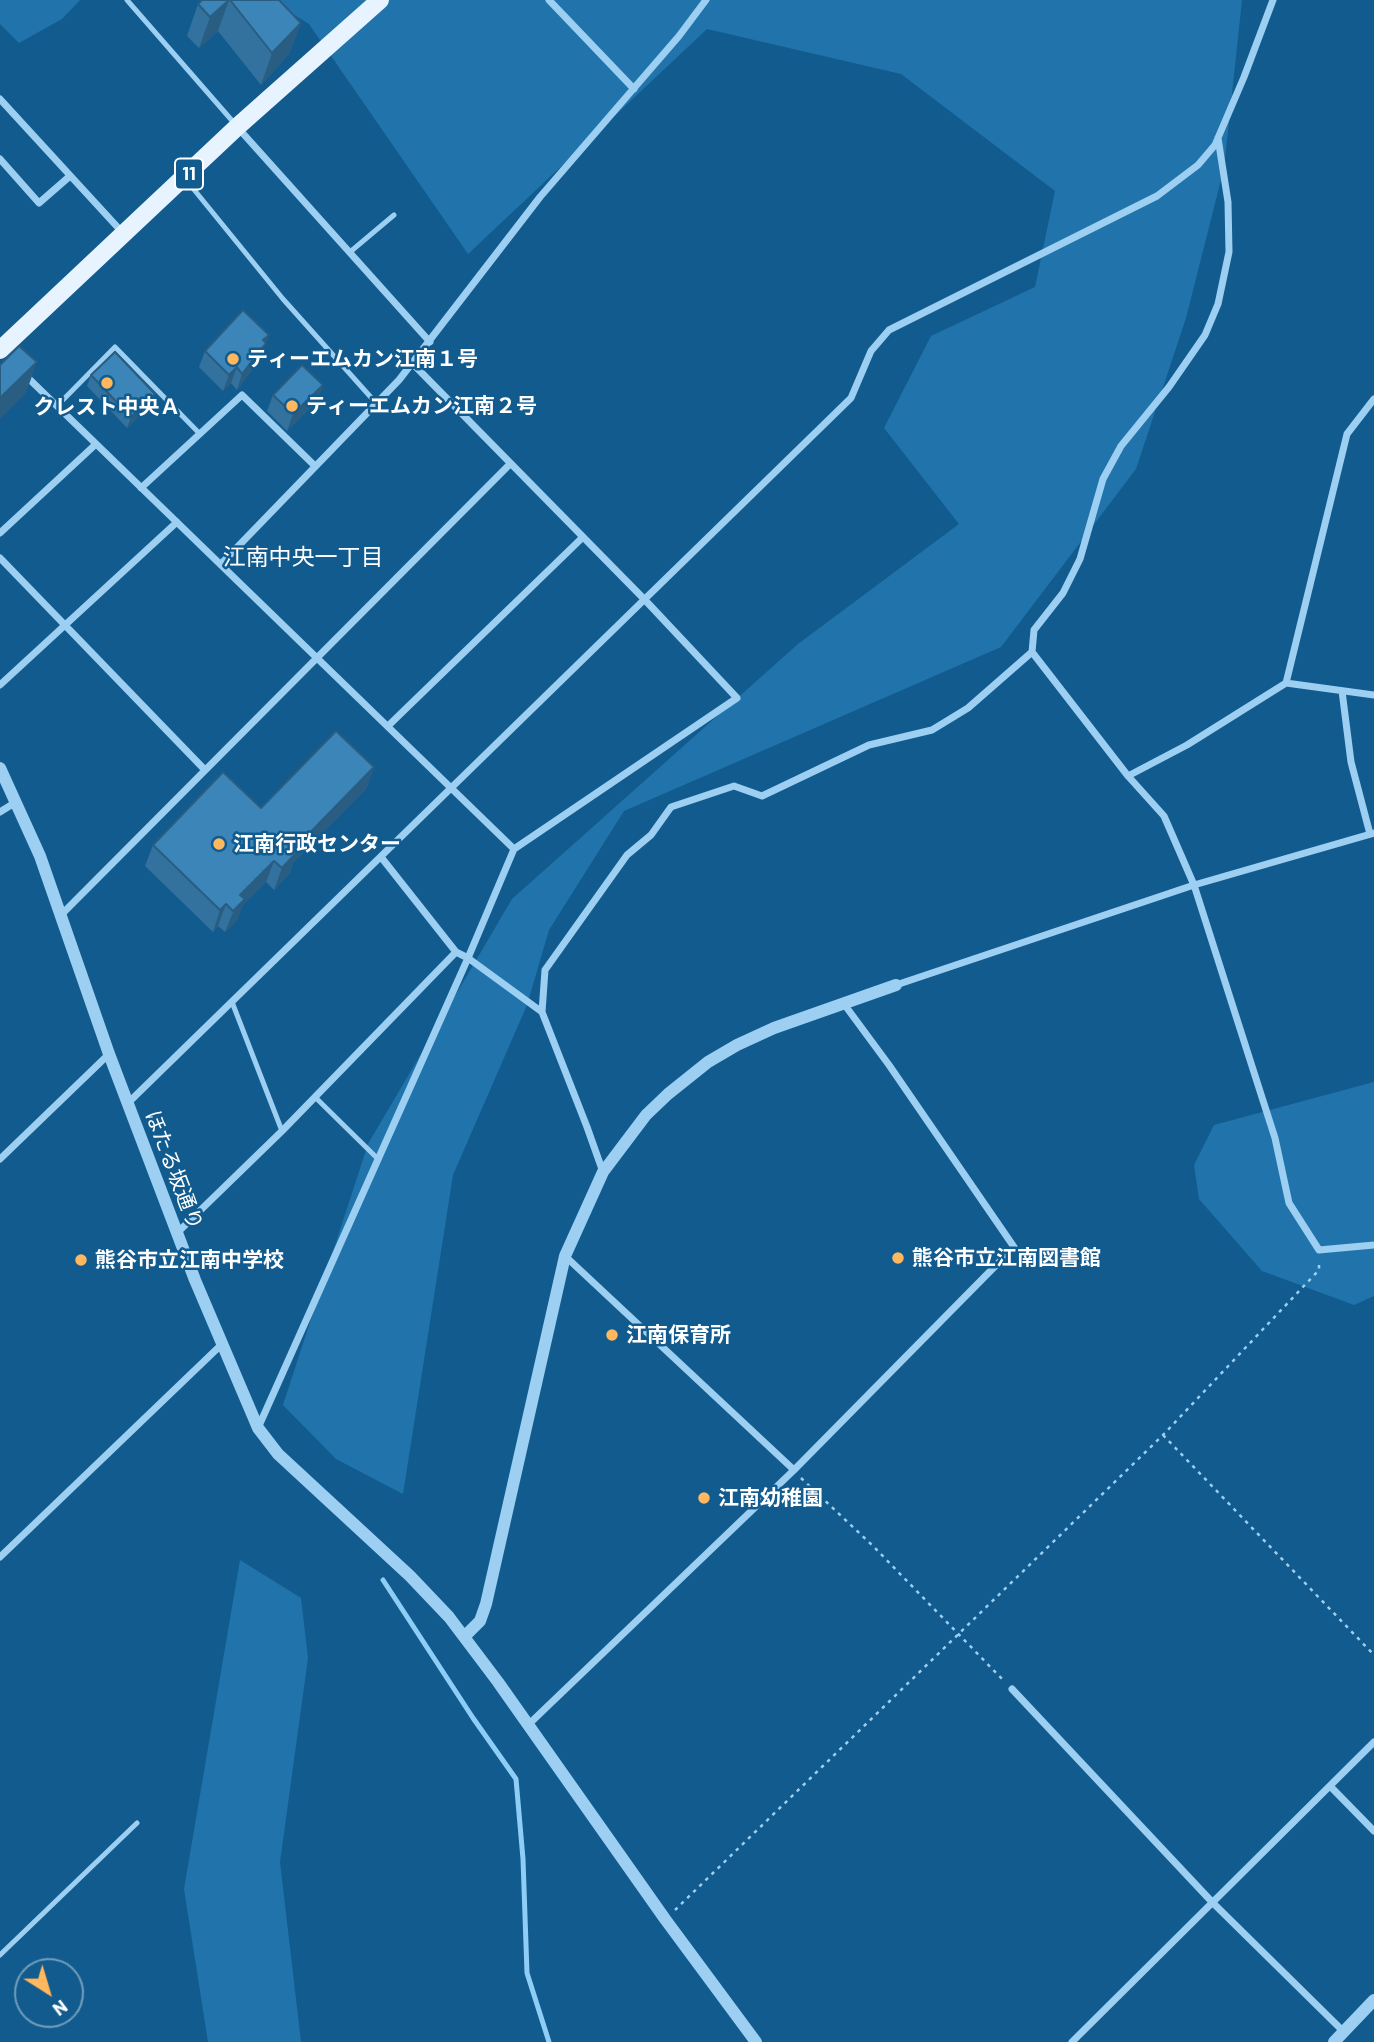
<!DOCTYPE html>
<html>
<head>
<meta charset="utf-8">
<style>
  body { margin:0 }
  #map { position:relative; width:1374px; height:2042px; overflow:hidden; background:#125b8e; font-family:Barlow,sans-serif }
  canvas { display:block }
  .north { position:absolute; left:14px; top:1958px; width:70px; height:70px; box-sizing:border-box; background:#125b8e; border:2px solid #719dbb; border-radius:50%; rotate:143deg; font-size:19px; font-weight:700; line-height:28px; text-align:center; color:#fff }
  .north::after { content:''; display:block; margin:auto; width:24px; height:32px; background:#ffb85d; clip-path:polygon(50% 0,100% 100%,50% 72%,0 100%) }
</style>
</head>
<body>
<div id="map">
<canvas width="1374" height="2042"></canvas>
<div class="north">N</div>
</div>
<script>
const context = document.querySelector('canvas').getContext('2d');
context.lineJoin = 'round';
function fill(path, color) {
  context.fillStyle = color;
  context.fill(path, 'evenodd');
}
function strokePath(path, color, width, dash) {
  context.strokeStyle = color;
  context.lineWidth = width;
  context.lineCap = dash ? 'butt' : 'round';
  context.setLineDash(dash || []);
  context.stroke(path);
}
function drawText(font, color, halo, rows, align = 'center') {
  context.font = font + ' Barlow,"Noto Sans JP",sans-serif';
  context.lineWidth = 5;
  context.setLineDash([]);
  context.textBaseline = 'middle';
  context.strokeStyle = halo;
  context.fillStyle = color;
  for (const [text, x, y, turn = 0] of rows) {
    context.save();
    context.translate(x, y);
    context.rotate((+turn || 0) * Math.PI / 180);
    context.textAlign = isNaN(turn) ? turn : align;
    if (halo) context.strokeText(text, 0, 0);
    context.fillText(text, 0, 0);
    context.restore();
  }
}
fill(new Path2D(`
  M0 0H80L62 19 19 43 0 24Z
  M270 0H1242L1224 168 1186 318 1136 469 1001 647 624 811 549 930 527 1005 453 1175 403 1494 336 1459 283 1405 368 1144 512 899 798 644 959 524 884 428 931 336 1035 287 1055 191 901 74 707 29 468 254 309 24Z
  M1374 1082V1296L1354 1305 1262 1271 1199 1199 1194 1165 1214 1125Z
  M240 1560 301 1598 308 1658 280 1862 301 2042H208L184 1889Z`), '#2174ab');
strokePath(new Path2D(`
  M383 1580 473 1718 516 1779 523 1859 527 1973 549 2042`), '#8ecdf5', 5);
strokePath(new Path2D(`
  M1163 1435 1374 1655
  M801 1478 873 1546 1004 1681
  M675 1910 1163 1435 1319 1270V1260`), '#9ccff1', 2.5, [3.5, 5]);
strokePath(new Path2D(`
  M127 0 235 124
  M187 181 283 299 376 403
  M350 252 394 215
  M57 406 115 347 200 434
  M232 1002 282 1131
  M315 1097 378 1159
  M0 1955 137 1823`), '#9ccff1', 5);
strokePath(new Path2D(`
  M549 0 634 89
  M0 99 122 232
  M239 129 430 342
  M1218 138 1228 202 1229 252 1218 304 1205 335 1169 387 1121 446 1103 479 1080 559 1063 593 1034 630 1032 652 1128 776 1164 816 1194 885 1275 1138 1289 1203 1319 1250 1374 1245
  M0 159 39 203 70 176
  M25 375 514 849 737 698 645 600 413 364
  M141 488 242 395 315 466
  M0 533 96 444
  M0 558 205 770
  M221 564 399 380 540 197 679 36 706 0
  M1286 683 1374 695
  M0 685 177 522
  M1342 691 1351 762 1370 834
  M388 726 583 537
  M1128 776 1187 745 1286 683 1347 434 1374 399
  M0 812 16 802
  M381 857 456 952 468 958 542 1012
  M62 914 510 464
  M896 985 1194 885 1374 833
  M128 1103 851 398 871 351 889 330 1157 196 1198 165 1215 145 1244 77 1273 0
  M0 1159 109 1054
  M603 1172 587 1127 542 1012 545 970 627 855 651 835 671 807 734 786 762 796 869 745 932 730 968 708 1032 652
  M178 1232 282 1131 456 952
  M565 1256 794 1470
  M258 1428 468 958 514 849
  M0 1557 221 1345
  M1012 1689 1213 1903 1343 2031
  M528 1725 794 1470 1014 1247 889 1065 844 1004
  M1330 1786 1374 1831
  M1072 2042 1374 1742`), '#9ccff1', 7);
strokePath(new Path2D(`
  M0 768 40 856 109 1054 195 1280 258 1428 278 1454 410 1576 449 1617 498 1682 665 1919 756 2042
  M464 1637 480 1621 486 1604 565 1256 603 1172 646 1115 668 1094 708 1062 737 1045 774 1028 896 985
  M1334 2042 1374 2000`), '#9ccff1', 12);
strokePath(new Path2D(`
  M0 350 237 127 380 0`), '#e7f4ff', 18);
fill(new Path2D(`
  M202 0H279L301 23 289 54 261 85 218 31 199 48 187 36 198 4Z
  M269 335 260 359 237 390 231 383 223 391 199 367 205 351Z
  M91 375 151 405 127 428 87 386Z
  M323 385 317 401 287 431 267 411 273 395Z
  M374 767 366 789 293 863 290 873 274 890 266 882 242 906 237 920 225 932 218 926 213 932 145 866 153 845 261 808Z`), '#33729e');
fill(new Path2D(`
  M229 0 218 31 199 48 210 17Z
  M301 23 289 54 261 85 272 53Z
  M269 335 260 359 237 390 242 374 263 340Z
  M37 362 26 393 0 419V398Z
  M237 367 231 383 223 391 229 375Z
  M323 385 317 401 287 431 293 414Z
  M155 394 151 405 127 428 131 417Z
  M374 767 366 789 293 863 290 873 274 890 282 868 294 849Z
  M274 861 266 882 242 906 237 920 225 932 240 895Z
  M226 904 218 926 213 932 220 910Z`), '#295d81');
const building = new Path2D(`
  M202 0H229L210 17 198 4Z
  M230 0H279L301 23 272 53Z
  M243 310 269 335 263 340 266 343 242 374 237 367 229 375 205 351Z
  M19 346 37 362 0 398V365Z
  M115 352 155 394 131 417 91 375Z
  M302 365 323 385 293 414 273 395Z
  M336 731 374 767 294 849 297 852 282 868 274 861 240 895 245 899 233 911 226 904 220 910 153 845 223 772 261 808Z`);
fill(building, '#3b85b8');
strokePath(building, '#295d81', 2);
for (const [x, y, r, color] of [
  [233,359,7,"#ffb85d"],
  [107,383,7,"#ffb85d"],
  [292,406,7,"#ffb85d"],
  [219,844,7,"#ffb85d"],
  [898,1258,7,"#ffb85d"],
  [81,1260,7,"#ffb85d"],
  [612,1335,7,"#ffb85d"],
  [704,1498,7,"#ffb85d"]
]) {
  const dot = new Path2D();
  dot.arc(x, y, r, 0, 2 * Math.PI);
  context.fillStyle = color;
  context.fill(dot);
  strokePath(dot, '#125b8e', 2.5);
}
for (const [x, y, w] of [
  [189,174,28]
]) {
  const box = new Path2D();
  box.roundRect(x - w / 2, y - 15.5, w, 31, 5);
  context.fillStyle = '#125b8e';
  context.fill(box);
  strokePath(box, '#fff', 2);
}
drawText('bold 19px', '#fff', null, [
  ["11",189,174]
]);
drawText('bold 21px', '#fff', '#125b8e', [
  ["ティーエムカン江南１号",247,359],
  ["ティーエムカン江南２号",306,406],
  ["クレスト中央Ａ",107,407,"center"],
  ["江南行政センター",233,844],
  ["熊谷市立江南図書館",912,1258],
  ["熊谷市立江南中学校",95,1260],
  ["江南保育所",626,1335],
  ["江南幼稚園",718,1498]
], 'left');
drawText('21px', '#fff', '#125b8e', [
  ["ほたる坂通り",174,1170,69]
]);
drawText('23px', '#fff', '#125b8e', [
  ["江南中央一丁目",303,557]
]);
</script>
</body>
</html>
